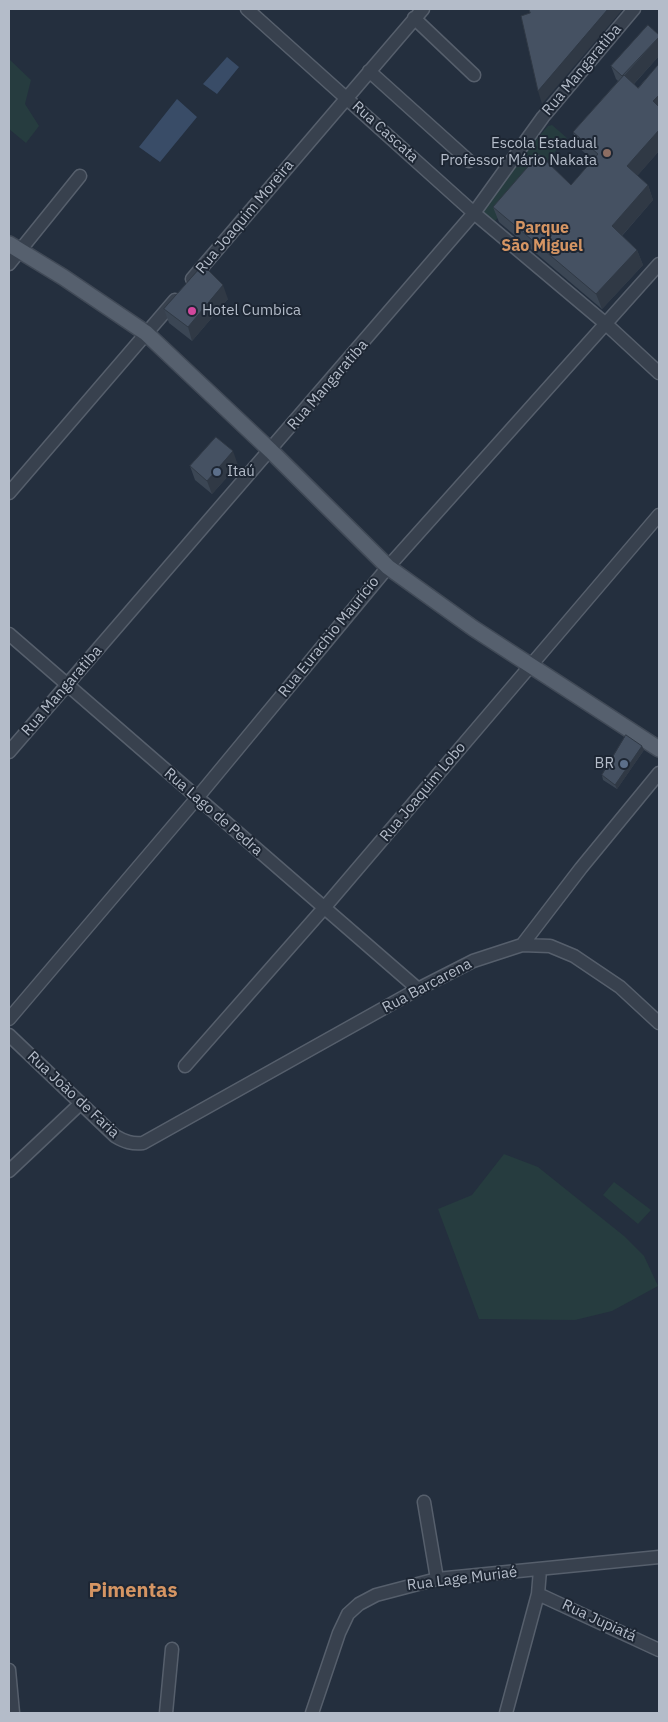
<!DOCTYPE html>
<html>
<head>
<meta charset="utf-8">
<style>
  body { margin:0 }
  #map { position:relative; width:668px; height:1722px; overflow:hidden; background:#242f3e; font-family:"IBM Plex Sans",sans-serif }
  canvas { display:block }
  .frame { position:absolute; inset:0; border:10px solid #b4bcc9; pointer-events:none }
</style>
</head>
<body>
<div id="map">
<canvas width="668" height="1722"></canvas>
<div class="frame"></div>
</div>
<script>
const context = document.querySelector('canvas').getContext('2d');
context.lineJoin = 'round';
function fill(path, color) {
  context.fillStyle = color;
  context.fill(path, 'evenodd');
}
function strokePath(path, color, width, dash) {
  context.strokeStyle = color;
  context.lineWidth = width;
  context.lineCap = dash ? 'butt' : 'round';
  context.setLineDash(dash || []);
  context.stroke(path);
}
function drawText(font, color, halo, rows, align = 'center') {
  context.font = font + ' "IBM Plex Sans",sans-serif';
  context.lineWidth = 4;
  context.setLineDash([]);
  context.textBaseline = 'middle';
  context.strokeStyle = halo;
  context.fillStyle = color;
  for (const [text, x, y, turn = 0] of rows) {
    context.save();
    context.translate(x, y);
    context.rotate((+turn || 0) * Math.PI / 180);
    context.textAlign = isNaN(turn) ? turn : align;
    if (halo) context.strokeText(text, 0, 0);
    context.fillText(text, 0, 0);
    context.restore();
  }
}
fill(new Path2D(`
  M9 59 31 80 25 104 39 126 26 143 9 129Z
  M552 125 567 138 495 221 482 211 518 161 548 126Z
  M504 1154 538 1167 624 1236 644 1256 658 1286 612 1311 575 1320 479 1319 438 1209 472 1195Z
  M614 1182 651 1210 638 1224 603 1195Z`), '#263c3f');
fill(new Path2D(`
  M227 57 239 67 217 94 203 84Z
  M177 99 197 117 160 162 139 147Z`), '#394c67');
const minor = new Path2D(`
  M247 9 474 213 606 324 659 373
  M414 18 474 75
  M369 71 469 161
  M9 264 80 176
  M192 279 423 9
  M9 493 175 300
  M9 634 418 989
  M9 752 474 213 543 117 634 9
  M522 945 581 868 659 773
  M9 1019 197 798 388 567 659 264
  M9 1035 115 1136C125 1142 132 1144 143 1143L418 989 473 961 522 945 550 946 574 956 620 987 659 1023
  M185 1066 324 908 659 515
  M9 1171 80 1104
  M424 1502 437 1579
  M538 1594 659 1650
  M9 1670 13 1713
  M166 1713 172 1649
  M312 1713 339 1633 348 1614 359 1604 376 1595 437 1579 659 1557
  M506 1713 538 1594 540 1570`);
const major = new Path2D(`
  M9 244 63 277 146 333 271 451 388 567 473 628 659 749`);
strokePath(minor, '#565f6c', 15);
strokePath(major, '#414a57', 18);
strokePath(minor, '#38414e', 12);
strokePath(major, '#56606e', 15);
fill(new Path2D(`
  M659 35V56L634 84 638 88 659 64V151L637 176 648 185 653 200 622 236 637 250 643 265 602 309 499 222 493 207 571 185 593 160 578 147 573 132 618 81 616 79 611 66Z
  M228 299 192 341 169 323 164 309Z
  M238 465 212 494 195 480 190 466Z
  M644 750 617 789 603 780 602 775Z`), '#3b4654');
fill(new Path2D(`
  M608 9H623L542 104 538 91Z
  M659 37V56L628 90 623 77Z
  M659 95V117L653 101Z
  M659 130V151L632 182 627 166Z
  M648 185 653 200 617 241 612 226Z
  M637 250 643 265 602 309 596 294Z
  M223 285 228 299 192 341 188 327Z
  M233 451 238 465 212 494 207 481Z
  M642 746 644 750 617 789 615 785Z`), '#303945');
const building = new Path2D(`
  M529 9H608L538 91 521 16 530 13Z
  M648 25 659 35V37L622 76 611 66Z
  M659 64V95L653 101 659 107V130L627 166 648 185 612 226 637 250 596 294 493 207 539 154 571 185 598 154 573 132 624 75 638 88Z
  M203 265 223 285 188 327 164 309Z
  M216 437 233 451 207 481 190 466Z
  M626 735 642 746 615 785 602 775Z`);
fill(building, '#455162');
strokePath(building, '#303945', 1);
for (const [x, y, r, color] of [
  [607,153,5,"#8d6e63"],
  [192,311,5,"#d1479c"],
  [217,472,5,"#5c6f8a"],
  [624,764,5,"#5c6f8a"]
]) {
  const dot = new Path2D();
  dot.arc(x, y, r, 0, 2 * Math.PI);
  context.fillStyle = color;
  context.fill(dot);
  strokePath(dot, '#1d2633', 2);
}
drawText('15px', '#b4bcc9', '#1d2633', [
  ["Rua Mangaratiba",582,70,-50],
  ["Rua Cascata",385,132,42],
  ["Rua Joaquim Moreira",245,217,-50],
  ["Rua Mangaratiba",328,385,-49],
  ["Rua Eurachio Maurício",329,637,-51],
  ["Rua Mangaratiba",62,691,-49],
  ["Rua Joaquim Lobo",423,792,-50],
  ["Rua Lago de Pedra",213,812,41],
  ["Rua Barcarena",427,986,-28],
  ["Rua João de Faria",73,1095,43],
  ["Rua Lage Muriaé",462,1579,-7],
  ["Rua Jupiatá",599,1621,25]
]);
drawText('15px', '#b4bcc9', '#1d2633', [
  ["Escola Estadual",597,144],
  ["Professor Mário Nakata",597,161],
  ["Hotel Cumbica",202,311,"left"],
  ["Itaú",227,472,"left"],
  ["BR",614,764]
], 'right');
drawText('bold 16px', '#d59563', '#1d2633', [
  ["Parque",542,228],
  ["São Miguel",542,246]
]);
drawText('bold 20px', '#d59563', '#1d2633', [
  ["Pimentas",133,1591]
]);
</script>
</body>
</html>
